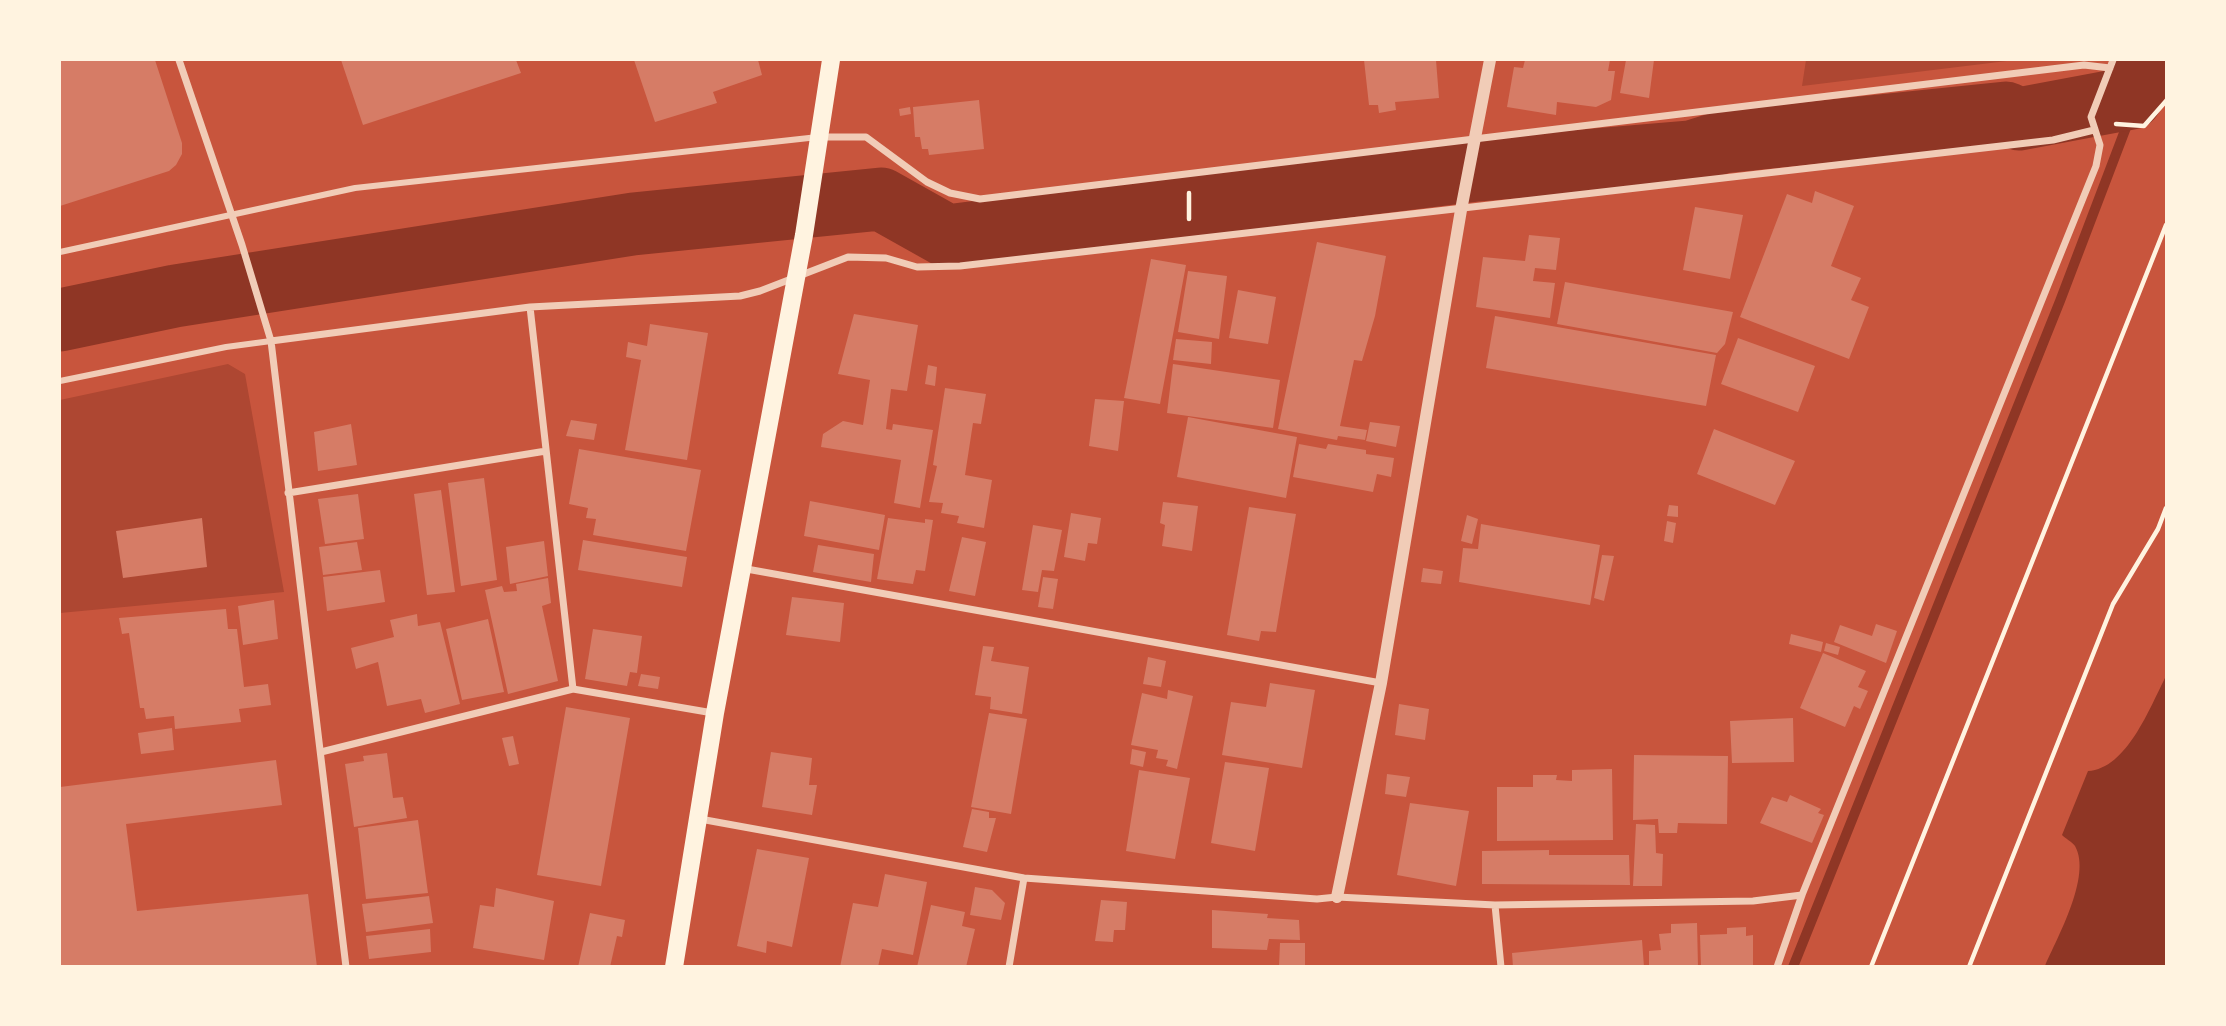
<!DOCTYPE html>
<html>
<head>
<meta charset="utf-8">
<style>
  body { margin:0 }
  #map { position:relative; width:2226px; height:1026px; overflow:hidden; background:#c8553d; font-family:Georgia,serif }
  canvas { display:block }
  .frame { position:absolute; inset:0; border:61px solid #fff3e0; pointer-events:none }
</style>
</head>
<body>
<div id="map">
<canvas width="2226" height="1026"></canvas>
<div class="frame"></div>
</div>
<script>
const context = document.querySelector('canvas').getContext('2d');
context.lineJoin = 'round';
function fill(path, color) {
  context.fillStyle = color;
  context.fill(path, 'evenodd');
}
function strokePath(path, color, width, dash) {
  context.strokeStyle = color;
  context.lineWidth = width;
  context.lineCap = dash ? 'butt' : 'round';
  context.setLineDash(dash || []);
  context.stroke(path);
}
fill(new Path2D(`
  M1806 60H2015L1802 86Z
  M228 364 245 374 284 592 60 613V400Z`), '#ae4732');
fill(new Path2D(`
  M2166 676V966H2045C2057 938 2092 876 2075 846 2072 842 2065 838 2062 835L2088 771C2127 769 2150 707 2166 676Z`), '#8f3625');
strokePath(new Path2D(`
  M1793 967 2060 301 2127 125 2131 98`), '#8f3625', 10);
strokePath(new Path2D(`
  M60 320 175 296 633 224 881 199 947 236 1477 170 1691 152 1723 142 2006 113 2019 119 2131 98 2146 60`), '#8f3625', 63);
fill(new Path2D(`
  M60 60H155L182 143V154L176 165 169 171 60 206Z
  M341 60H516L521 73 363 125Z
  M634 60H758L762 75 713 92 717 103 655 122Z
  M1364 60H1436L1439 98 1395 102 1396 110 1379 113 1378 105H1369Z
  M1525 60H1610L1608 71H1615L1611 100 1596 107 1557 102 1556 115 1507 107 1514 67 1523 68Z
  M1626 60H1654L1649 98 1620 93Z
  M979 100 984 149 929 155 928 149H922L920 137H915L913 107Z
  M910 107 911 114 900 116 899 109Z
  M1815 191 1854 206 1831 266 1861 278 1851 300 1869 307 1849 359 1740 317 1787 194 1812 203Z
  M1695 207 1743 215 1730 279 1683 270Z
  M1529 235 1560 238 1556 270 1535 268 1533 281 1555 283 1550 318 1476 307 1483 257 1525 261Z
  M1317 242 1386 256 1375 316 1362 361 1354 360 1340 426 1367 430 1365 440 1338 436 1337 440 1278 429Z
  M1151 259 1186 265 1160 404 1124 398Z
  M1188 271 1227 276 1219 339 1178 332Z
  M1565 282 1733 312 1725 344 1717 353 1557 324Z
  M1238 290 1276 297 1268 344 1229 338Z
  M854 314 918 325 907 391 891 389 886 429 892 430 893 424 933 430 920 508 894 503 901 460 821 447 823 434 843 421 863 425 870 380 838 374Z
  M1495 316 1716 355 1706 406 1486 368Z
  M650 324 708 333 687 460 625 450 641 360 626 357 628 342 647 346Z
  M1738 338 1815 366 1798 412 1721 384Z
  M1176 339 1212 342 1211 364 1173 360Z
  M1173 364 1280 380 1273 428 1167 413Z
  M928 365 937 367 935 386 925 384Z
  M945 388 986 394 981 424 973 423 965 475 992 480 984 528 957 523 959 516 941 513 943 503 929 502 937 466 933 465Z
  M1095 399 1124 401 1118 451 1089 446Z
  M1188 417 1297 437 1286 498 1177 477Z
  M571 420 597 424 594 440 566 436Z
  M1370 422 1400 426 1396 447 1366 441Z
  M351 424 357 465 318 471 314 432Z
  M1714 429 1795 461 1775 505 1697 474Z
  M1299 444 1326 449 1328 444 1366 450V454L1394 458 1391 477 1377 474 1373 492 1293 477Z
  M579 449 701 470 686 551 593 535 596 519 586 518 588 508 569 504Z
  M484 478 497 580 461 586 448 483Z
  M441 490 455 592 427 595 414 494Z
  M358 494 364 539 325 544 318 499Z
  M810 501 885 515 879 550 804 536Z
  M1163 502 1198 506 1192 551 1162 546 1165 525 1160 523Z
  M1669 505 1678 506V517L1667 516Z
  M1249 507 1296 514 1276 632 1261 631 1259 641 1227 635Z
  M1071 513 1101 518 1097 544 1088 543 1085 561 1064 557Z
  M1467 515 1478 519 1472 544 1461 541Z
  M202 518 207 567 123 578 116 531Z
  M888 518 925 523V519L933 520 925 571 916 570 913 584 877 579Z
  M1667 521 1676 523 1673 543 1664 541Z
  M1481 524 1600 545 1590 605 1459 582 1463 548 1478 549Z
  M1033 525 1062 530 1054 571 1042 570 1038 592 1022 590Z
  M962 537 986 542 975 596 949 591Z
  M583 540 687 557 682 587 578 570Z
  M544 541 548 576 510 584 506 547Z
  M357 542 362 570 323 575 319 547Z
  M818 545 874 554 871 582 813 572Z
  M1602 555 1614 556 1604 601 1594 598Z
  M1423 568 1443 571 1441 584 1421 582Z
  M380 570 385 602 327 611 323 577Z
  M1043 577 1058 579 1053 609 1038 607Z
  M548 578 551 603 542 606 558 681 508 694 485 590 502 586 504 592 517 591 516 584Z
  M792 597 844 603 840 642 786 635Z
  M274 600 278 639 243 645 238 606Z
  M226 609 228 629H237L244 687 268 684 271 705 239 709 241 722 175 729 174 716 146 719 144 708H140L129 633 122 634 119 618Z
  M417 614 418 626 440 622 460 704 425 713 421 699 387 706 378 662 356 669 351 648 394 637 390 620Z
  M488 619 504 692 462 700 446 629Z
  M1876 624 1897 631 1886 663 1834 642 1840 625 1872 636Z
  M593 629 642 636 637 673 630 672 627 686 585 679Z
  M1791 634 1823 642 1821 652 1789 644Z
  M1826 643 1840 647 1838 655 1824 651Z
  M983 646 994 647 991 661 1029 667 1022 714 990 709 991 697 975 695Z
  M1823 653 1866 671 1858 687 1868 691 1860 709 1854 706 1845 727 1800 708Z
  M1148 657 1166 661 1161 687 1143 684Z
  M641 674 660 677 658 689 638 686Z
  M1270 683 1315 690 1302 768 1222 755 1231 702 1266 707Z
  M1168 690 1193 696 1177 769 1166 766 1168 760 1156 758 1158 750 1131 745 1142 693 1167 699Z
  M1399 704 1429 709 1425 740 1395 735Z
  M566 707 630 718 601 886 537 875Z
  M989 713 1027 719 1011 814 971 807Z
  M1793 718 1794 762 1732 763 1730 721Z
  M172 728 174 750 141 754 138 733Z
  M513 736 519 764 509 766 502 738Z
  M1132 749 1146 752 1143 767 1130 764Z
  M771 752 812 758 809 785H817L812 815 762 807Z
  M387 753 393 798 403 797 407 818 354 827 345 764 364 761 363 756Z
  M1634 755 1728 756 1727 824 1678 823 1677 833H1659L1658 819 1633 820Z
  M276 760 282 805 126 824 137 911 308 894 317 967H60V787Z
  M1225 762 1269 768 1255 851 1211 843Z
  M1612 769 1613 840 1497 841V787H1533V775H1557L1556 780 1572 781V770Z
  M1139 770 1190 778 1175 859 1126 851Z
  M1387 774 1410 777 1406 797 1385 794Z
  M1790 795 1821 809 1818 813 1824 815 1812 843 1760 823 1772 797 1787 802Z
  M1410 803 1469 811 1456 886 1397 875Z
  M972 809 989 812V818H996L987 852 963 847Z
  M418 820 428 893 366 899 358 828Z
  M1636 824 1655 825 1656 853 1663 854 1662 886H1633Z
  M757 849 809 858 792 947 767 941 766 953 737 946Z
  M1549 850V855H1629L1630 885 1482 884V851Z
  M885 874 927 882 913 955 882 949 878 967H840L853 903 878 907Z
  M975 887 992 890 1005 903 1001 920 970 915Z
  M496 888 554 901 544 960 473 948 480 905 494 907Z
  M429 896 433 923 366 932 362 904Z
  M1101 900 1127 902 1125 930H1114L1113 942 1095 941Z
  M931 905 965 912 962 926 975 929 966 967H917Z
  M1212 910 1268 914 1267 918 1299 920 1300 940 1269 939 1267 950 1212 948Z
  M590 913 625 920 622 937 617 936 610 967H578Z
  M1697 923 1698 967H1649V951L1661 950 1659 934 1671 933V924Z
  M1746 927V936L1753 935V967H1701L1700 935 1727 934V928Z
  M430 929 431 952 369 959 366 936Z
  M1642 940 1644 967H1513L1512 953Z
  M1280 943H1305V967H1279Z`), '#d67c66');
strokePath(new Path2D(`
  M2116 124 2144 126 2166 101
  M1189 193V219
  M1871 967 2166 225
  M1969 967 2113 604 2158 529 2166 508`), '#fff3e0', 4.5);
strokePath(new Path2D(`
  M60 252 355 188 818 137
  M60 381 226 347 271 341`), '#f1ccb7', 6);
strokePath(new Path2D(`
  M179 60 242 245 271 341 346 967
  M821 137H866L927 182 950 193 980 199 2084 65 2110 68
  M530 307 573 689
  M271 341 530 307 740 296 760 291 848 257 886 258 917 267 960 266 2053 140 2094 130
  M288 493 546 451
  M741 568 1381 683
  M321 752 573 689 713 713
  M700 819 1024 878 1317 899 1337 897 1495 905 1753 901 1802 895
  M1495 905 1501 967
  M1009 967 1024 878
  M1777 967 1802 895 2096 166 2100 145 2091 117 2113 60`), '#f1ccb7', 7);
strokePath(new Path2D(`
  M1337 897 1381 683 1461 210 1490 60`), '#f1ccb7', 12);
strokePath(new Path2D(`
  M674 967 715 713 804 235 831 60`), '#fff3e0', 18);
</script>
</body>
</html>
